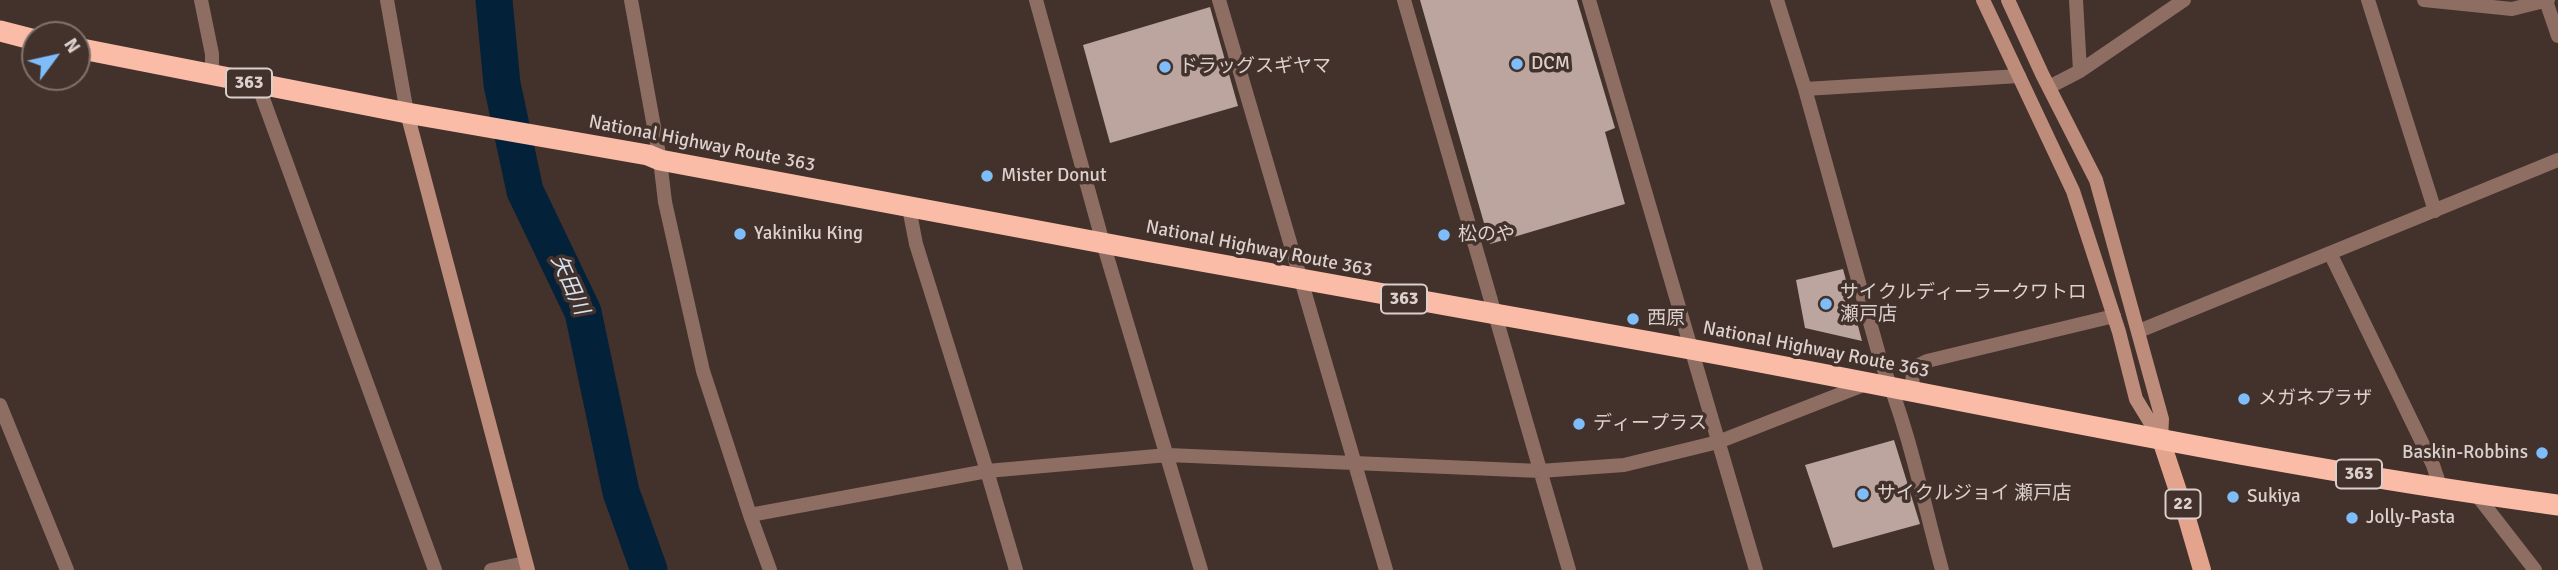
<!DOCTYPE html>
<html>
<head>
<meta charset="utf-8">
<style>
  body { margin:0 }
  #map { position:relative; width:2558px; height:570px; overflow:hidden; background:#43322c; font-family:Signika,sans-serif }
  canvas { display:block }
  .north { position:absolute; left:21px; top:21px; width:70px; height:70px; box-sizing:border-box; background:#43322c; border:2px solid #80716c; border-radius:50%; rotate:57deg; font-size:19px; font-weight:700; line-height:28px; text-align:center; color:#dcd0cd }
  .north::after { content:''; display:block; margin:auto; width:24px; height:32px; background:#7ebdf9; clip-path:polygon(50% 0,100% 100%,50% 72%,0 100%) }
</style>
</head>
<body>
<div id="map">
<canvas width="2558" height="570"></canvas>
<div class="north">N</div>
</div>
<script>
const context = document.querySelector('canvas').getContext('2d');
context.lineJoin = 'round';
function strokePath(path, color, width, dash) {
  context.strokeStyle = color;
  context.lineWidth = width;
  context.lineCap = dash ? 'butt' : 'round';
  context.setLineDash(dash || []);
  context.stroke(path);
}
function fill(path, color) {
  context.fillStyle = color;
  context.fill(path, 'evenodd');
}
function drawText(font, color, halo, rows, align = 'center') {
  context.font = font + ' Signika,"Noto Sans JP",sans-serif';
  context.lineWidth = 7;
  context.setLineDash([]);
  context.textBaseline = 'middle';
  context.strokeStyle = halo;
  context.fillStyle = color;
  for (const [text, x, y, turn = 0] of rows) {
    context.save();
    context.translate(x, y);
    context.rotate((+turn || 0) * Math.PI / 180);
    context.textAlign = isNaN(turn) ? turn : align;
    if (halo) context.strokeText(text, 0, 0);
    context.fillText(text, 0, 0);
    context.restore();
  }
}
strokePath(new Path2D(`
  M494 0 502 84 525 191 583 312 621 492 649 570`), '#04213a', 37);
fill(new Path2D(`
  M1420 0H1577L1615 128 1605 132 1625 204 1490 244Z
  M1210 7 1238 106 1110 143 1083 45Z
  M1843 269 1862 341 1805 328 1796 280Z
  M1894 440 1920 524 1833 548 1805 465Z`), '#bba59e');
strokePath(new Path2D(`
  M201 0 212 54V75
  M387 0 407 113
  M631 0 660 160 665 202 703 371 750 515 770 570
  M1036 0 1103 243 1201 570
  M1219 0 1386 570
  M1404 0 1569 570
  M1589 0 1756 570
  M1777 0 1805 89 1881 362C1909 429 1923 501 1942 570
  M2076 0 2080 71
  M2368 0 2435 211
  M2424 0 2512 9 2548 0
  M2546 1 2558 36
  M258 85 435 570
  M2049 87 2080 71 2184 0
  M1805 89 2019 76
  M2330 253 2433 465 2441 489
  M2139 331 2558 160
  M1912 392 1913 368 1927 361 2114 316
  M0 405 67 570
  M2476 494 2535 570
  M750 515 987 471 916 244 909 208
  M491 570 525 563
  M1016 570 987 471 1168 455 1540 471 1624 465 1718 442 1866 384`), '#8e6e63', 14);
strokePath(new Path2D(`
  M1983 0 2073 191 2119 332 2136 399 2161 440
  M2008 0 2042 74 2096 180 2162 419 2161 440
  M407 113 528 570`), '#be8c7b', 14);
strokePath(new Path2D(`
  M2161 440 2186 515 2202 570`), '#e3a38d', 18);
strokePath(new Path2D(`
  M0 31 35 40
  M77 48 407 113 648 155 660 160C1003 226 1346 288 1690 349 1979 402 2266 466 2558 505`), '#fbbca7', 21);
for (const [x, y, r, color] of [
  [1517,64,7,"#7ebdf9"],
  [1165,67,7,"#7ebdf9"],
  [987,176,7,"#7ebdf9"],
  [740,234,7,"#7ebdf9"],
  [1444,235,7,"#7ebdf9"],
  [1826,304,7,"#7ebdf9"],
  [1633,319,7,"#7ebdf9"],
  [2244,399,7,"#7ebdf9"],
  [1579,424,7,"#7ebdf9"],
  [2542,453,7,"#7ebdf9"],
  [1863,494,7,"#7ebdf9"],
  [2233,497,7,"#7ebdf9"],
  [2352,518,7,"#7ebdf9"]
]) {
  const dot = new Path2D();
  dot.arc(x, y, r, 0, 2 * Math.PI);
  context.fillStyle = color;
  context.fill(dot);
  strokePath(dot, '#43322c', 2.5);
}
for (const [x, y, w] of [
  [249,83,46],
  [1404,299,46],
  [2359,474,46],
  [2183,504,35]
]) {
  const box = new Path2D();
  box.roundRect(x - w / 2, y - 14.5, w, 29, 5);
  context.fillStyle = '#43322c';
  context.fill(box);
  strokePath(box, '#dcd0cd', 2);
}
drawText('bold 18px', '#dcd0cd', null, [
  ["363",249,83],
  ["363",1404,299],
  ["363",2359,474],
  ["22",2183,504]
]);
drawText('19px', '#dcd0cd', '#43322c', [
  ["DCM",1531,64],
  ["ドラッグスギヤマ",1179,67],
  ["Mister Donut",1001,176],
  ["Yakiniku King",754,234],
  ["松のや",1458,235],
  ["サイクルディーラークワトロ",1840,293],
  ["瀬戸店",1840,315],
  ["西原",1647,319],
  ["メガネプラザ",2258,399],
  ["ディープラス",1593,424],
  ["Baskin-Robbins",2528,453,"right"],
  ["サイクルジョイ 瀬戸店",1877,494],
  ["Sukiya",2247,497],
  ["Jolly-Pasta",2366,518]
], 'left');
drawText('19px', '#dcd0cd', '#43322c', [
  ["National Highway Route 363",702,144,11],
  ["National Highway Route 363",1259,249,11],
  ["National Highway Route 363",1816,350,11]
]);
drawText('italic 21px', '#d4e3f2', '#43322c', [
  ["矢田川",569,285,66]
]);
</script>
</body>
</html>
